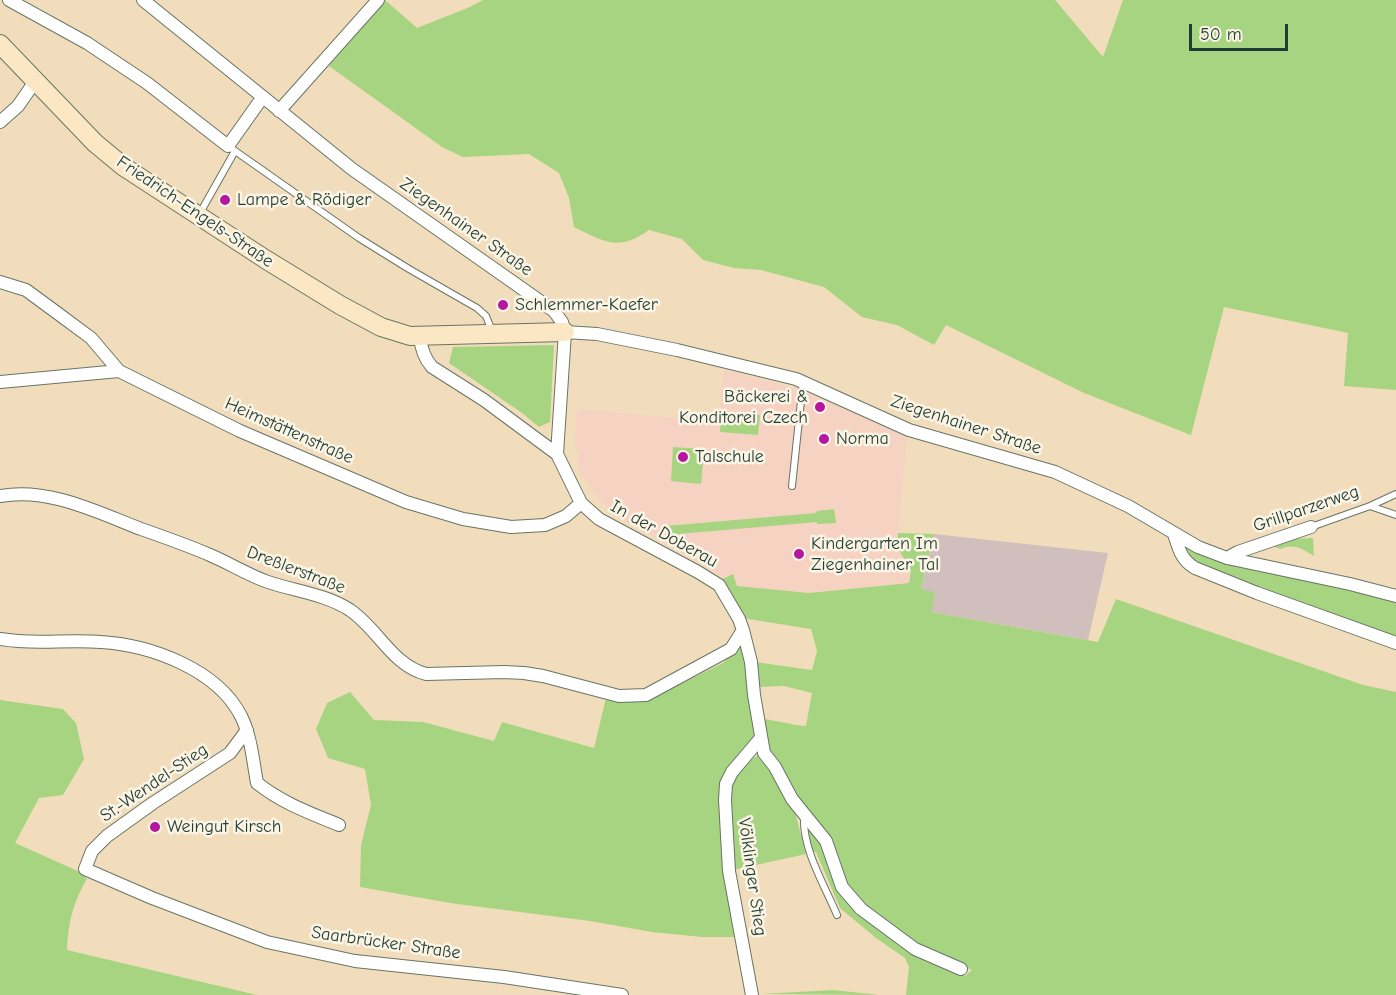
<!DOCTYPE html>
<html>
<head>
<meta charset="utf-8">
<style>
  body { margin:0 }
  #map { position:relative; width:1396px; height:995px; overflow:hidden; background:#f1ddbc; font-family:"Comic Neue",sans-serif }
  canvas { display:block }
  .scale { position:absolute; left:1189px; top:24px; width:99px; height:27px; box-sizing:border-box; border:3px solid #1f3d34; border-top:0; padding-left:8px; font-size:18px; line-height:21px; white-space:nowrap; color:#1f3d34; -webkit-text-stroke:4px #fcf5e5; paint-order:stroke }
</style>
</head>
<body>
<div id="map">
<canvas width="1396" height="995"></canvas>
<div class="scale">50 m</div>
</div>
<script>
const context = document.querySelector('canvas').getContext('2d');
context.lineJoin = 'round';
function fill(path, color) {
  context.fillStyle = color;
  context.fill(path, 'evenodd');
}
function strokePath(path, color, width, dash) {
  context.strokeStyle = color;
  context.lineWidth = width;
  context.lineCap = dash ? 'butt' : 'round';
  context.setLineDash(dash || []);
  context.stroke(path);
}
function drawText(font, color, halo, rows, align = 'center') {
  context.font = font + ' "Comic Neue",sans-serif';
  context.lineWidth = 5;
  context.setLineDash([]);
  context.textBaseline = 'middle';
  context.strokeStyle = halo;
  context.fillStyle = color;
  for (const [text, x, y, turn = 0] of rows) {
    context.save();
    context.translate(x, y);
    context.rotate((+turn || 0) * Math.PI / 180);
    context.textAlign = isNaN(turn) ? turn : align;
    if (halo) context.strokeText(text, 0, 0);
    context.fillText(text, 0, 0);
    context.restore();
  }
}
fill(new Path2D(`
  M724 370 795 388 907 435 897 547 911 570 909 583 809 593 737 586 733 574 723 577 711 569 616 516 601 502 580 472 575 442 577 409 718 422Z`), '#f6d2c3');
fill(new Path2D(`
  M934 534 1108 553 1088 640 931 612 921 590Z`), '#d1bfbd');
fill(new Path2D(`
  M385 0 417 28 470 7 483 0H1055L1103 57 1123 0H1396V390L1344 386 1348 333 1224 307 1191 435 1084 393 946 325 934 345 897 325 862 317 824 287 761 270 734 268 703 260 682 239 649 230C618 252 605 242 574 227L569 198 559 173 529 154 463 157 442 147 329 66Z
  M554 345 550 422 539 427 522 413 449 363 453 347Z
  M721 412 760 415 758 435 720 432Z
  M673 447 704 449 701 484 671 481Z
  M834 509 836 523 817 524V522L667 535 666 526 816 513 817 511Z
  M898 533 934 534 921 589 935 592 931 612 1098 642 1116 599 1363 685 1396 692V995H906L909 967 905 958 876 938 840 908 816 852H813L806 824 824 848 837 887 929 960 965 976 972 970 920 947 856 901 816 824 768 752 762 719C777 720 791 725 806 726L812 693 784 686 757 687 755 662 812 670 817 651 811 629 742 618 734 598 718 581 733 574 737 586 809 593 909 583 911 570 897 547Z
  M1313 538 1314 556C1302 549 1294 543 1281 549L1271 546 1289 539Z
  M1181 546 1227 564 1353 590 1396 602V639L1197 566Z
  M739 646H743L755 737 729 770 725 872 727 896 731 898 736 937H702L652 932 590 921 450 903 360 887 361 845 371 805 365 769 328 758 316 729 327 703 350 692 374 720 423 722 494 741 502 722 594 748 606 698H652L723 663Z
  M0 700 63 709 76 723 84 759 63 795 39 798 15 843 80 872 87 879C73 902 68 923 67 950L257 995H0Z
  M760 754 795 812 806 854 733 870 729 784 746 763Z
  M833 990 879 995 761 994Z`), '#a6d481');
const lane = new Path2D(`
  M228 146 359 238 409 269 477 308 486 316 492 331
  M200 213 235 151
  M792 486 803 382
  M1370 506 1396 515
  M1311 527 1370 506 1396 494
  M804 815C802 849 824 884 837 915`);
const street = new Path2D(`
  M9 0 87 43 147 83 228 146 262 98
  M143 0 352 169 554 311 562 322 565 332 557 454
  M279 111 378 0
  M0 122 18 106 36 80
  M0 282 26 290 60 315 91 338 119 371
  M565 332 597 334 677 350 796 379 909 430 1055 472 1128 506 1198 547 1227 558 1350 584 1396 596
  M0 382 119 371 240 431 406 502 463 519 511 527 545 525 566 516 581 503 557 454 484 400 432 367C424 358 421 349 420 336
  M0 496C48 487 97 512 141 529 164 537 187 545 210 555 229 563 248 575 268 582 295 591 325 594 350 610 378 629 393 666 426 674L504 672 524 673 543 676 619 696 646 695 731 649 743 630 739 619 719 585 698 572 599 519 581 503
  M1174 534C1179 549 1181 560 1195 568L1257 593 1396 643
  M1227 558 1238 552 1311 527
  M743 630 751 662 754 695 764 753 775 767 792 799 826 841 842 887 861 909 915 949 961 969
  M0 639C33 645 67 639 101 642 150 645 217 669 241 716 251 736 253 761 257 783 282 803 310 813 339 825
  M247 730 230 753 153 803 107 836 92 851 85 869 152 898 267 942 355 961 504 977 622 995
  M752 995 729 871 725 800 726 784 732 772 760 739`);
const secondary = new Path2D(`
  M0 44 95 143 124 167 265 259 340 305 381 327 410 336 565 332`);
strokePath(lane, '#687564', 8);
strokePath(street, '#687564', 14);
strokePath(secondary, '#687564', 20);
strokePath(lane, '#fff', 6);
strokePath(street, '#fff', 12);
strokePath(secondary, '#fbe7c3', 18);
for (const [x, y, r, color] of [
  [225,200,6,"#b5179e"],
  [503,305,6,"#b5179e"],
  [820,407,6,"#b5179e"],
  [824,439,6,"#b5179e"],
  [683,457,6,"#b5179e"],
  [799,554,6,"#b5179e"],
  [155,827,6,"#b5179e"]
]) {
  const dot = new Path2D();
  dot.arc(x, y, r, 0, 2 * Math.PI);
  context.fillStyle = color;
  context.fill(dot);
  strokePath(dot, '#fcf5e5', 2);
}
drawText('18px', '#1f3d34', '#fcf5e5', [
  ["Lampe & Rödiger",237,200],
  ["Schlemmer-Kaefer",515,305],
  ["Bäckerei &",808,397,"right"],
  ["Konditorei Czech",808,418,"right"],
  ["Norma",836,439],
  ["Talschule",695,457],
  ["Kindergarten Im",811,544],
  ["Ziegenhainer Tal",811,565],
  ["Weingut Kirsch",167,827]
], 'left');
drawText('18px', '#1f3d34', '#fcf5e5', [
  ["Friedrich-Engels-Straße",195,212,34],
  ["Ziegenhainer Straße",466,227,35],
  ["Ziegenhainer Straße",966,425,18],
  ["Heimstättenstraße",289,431,24],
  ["Grillparzerweg",1306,509,-19],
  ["In der Doberau",664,534,29],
  ["Dreßlerstraße",296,570,21],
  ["St.-Wendel-Stieg",154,783,-34],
  ["Völklinger Stieg",752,877,82],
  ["Saarbrücker Straße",386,943,8]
]);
</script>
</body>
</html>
